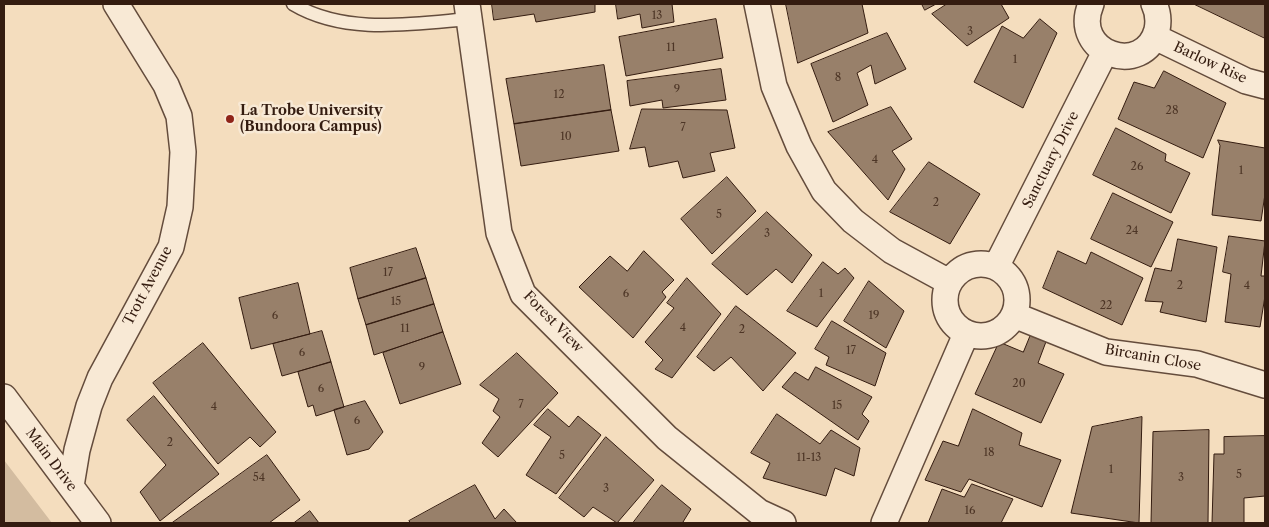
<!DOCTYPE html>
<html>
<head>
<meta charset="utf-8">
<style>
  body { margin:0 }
  #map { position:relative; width:1269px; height:527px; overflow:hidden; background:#f4ddbe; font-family:"Libre Caslon Text",serif }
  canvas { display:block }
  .frame { position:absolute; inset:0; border:5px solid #341c10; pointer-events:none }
</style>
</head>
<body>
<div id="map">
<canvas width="1269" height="527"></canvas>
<div class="frame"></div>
</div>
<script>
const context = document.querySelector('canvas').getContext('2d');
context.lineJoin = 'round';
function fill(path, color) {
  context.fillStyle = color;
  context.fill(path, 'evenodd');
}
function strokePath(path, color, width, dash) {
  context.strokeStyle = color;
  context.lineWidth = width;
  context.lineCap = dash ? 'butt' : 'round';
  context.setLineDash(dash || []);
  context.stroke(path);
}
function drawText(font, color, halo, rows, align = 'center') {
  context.font = font + ' "Libre Caslon Text",serif';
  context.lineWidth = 5;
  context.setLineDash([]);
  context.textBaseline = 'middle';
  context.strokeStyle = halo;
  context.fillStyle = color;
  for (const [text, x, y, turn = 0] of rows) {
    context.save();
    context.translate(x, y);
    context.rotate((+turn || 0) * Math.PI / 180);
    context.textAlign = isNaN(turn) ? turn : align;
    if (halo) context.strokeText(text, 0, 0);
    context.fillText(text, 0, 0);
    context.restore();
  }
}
fill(new Path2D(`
  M4 460 7 464 52 523H4Z`), '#d3bca0');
const building = new Path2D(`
  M492 4H595V12L536 22 534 14 494 20Z
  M616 4H672L674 22 642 28 640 14 618 19Z
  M786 4H862L868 33 798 63Z
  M922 4H936L925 10Z
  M947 4H1001L1009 18 967 46 932 14Z
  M1194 4H1265V38Z
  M716 19 723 58 626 76 619 37Z
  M1040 19 1057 33 1023 108 974 82 1002 26 1023 38Z
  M887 33 906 69 875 84 871 65 857 73 868 105 833 122 811 64Z
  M604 65 611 110 514 124 506 79Z
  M721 69 726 100 663 108 662 100 630 106 627 81Z
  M1164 71 1226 103 1203 158 1118 119 1134 82 1154 88Z
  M891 107 912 139 892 151 905 169 888 200 828 132Z
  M642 109 727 110 735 148 710 153 715 171 683 178 678 161 649 167 645 147 630 149Z
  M611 110 619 151 521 166 514 124Z
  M1116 128 1166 154 1165 161 1190 173 1171 213 1093 175Z
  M1218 140 1265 148V194L1261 221 1212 215 1220 146Z
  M929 162 980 194 950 244 890 212Z
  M727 177 756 211 712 254 681 219Z
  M1113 193 1173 222 1151 267 1091 239Z
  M767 212 812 255 792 283 776 269 747 295 712 264Z
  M1229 236 1265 241 1261 276H1265V296L1260 327 1225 322 1231 274 1223 272Z
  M1178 239 1217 247 1206 322 1160 312 1163 302 1145 301 1155 268 1171 271Z
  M416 248 426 278 358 299 350 268Z
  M644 251 674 280 662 292 666 297 633 338 579 287 610 256 627 271Z
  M1058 251 1086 264 1091 252 1143 278 1122 325 1043 288Z
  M823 262 838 274 845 268 854 278 817 327 787 311Z
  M426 278 434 304 366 325 358 299Z
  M687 278 721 314 672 378 655 369 663 360 645 342 674 308 667 303Z
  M869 281 904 311 886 348 844 321Z
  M298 283 310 334 251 349 239 298Z
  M434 304 443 332 374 355 366 325Z
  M736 306 796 353 763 391 731 357 714 371 697 357Z
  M832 321 886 353 875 386 826 365 829 357 815 349Z
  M322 331 331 362 282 376 273 344Z
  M443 332 461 384 400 404 383 353Z
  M1032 332 1047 339 1038 363 1064 374 1041 423 975 394 999 342 1023 352Z
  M203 343 276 432 260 447 250 437 218 464 153 383Z
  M517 353 558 393 498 457 482 443 500 417 493 411 499 399 480 385Z
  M331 362 344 407 316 416 313 405 308 407 298 372Z
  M816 367 872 397 862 414 869 421 858 440 782 387 795 372 808 380Z
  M154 396 219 474 160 521 140 492 166 465 127 420Z
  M365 401 383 432 369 449 347 455 334 410Z
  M548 409 569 427 578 416 601 435 556 494 526 475 551 437 534 425Z
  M973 409 1022 433 1019 445 1061 460 1042 507 969 479 961 492 925 480 943 441 958 446Z
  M777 414 820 444 831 430 860 448 854 476 835 468 826 496 763 478 770 463 751 453Z
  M1142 417 1139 523 1071 513 1092 427Z
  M1209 430 1208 523H1151L1153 432Z
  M1265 436V496L1244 498V523H1212L1214 454H1224V437Z
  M606 437 654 480 617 523 593 507 584 517 559 498Z
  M267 455 300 500 269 523H172Z
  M972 484 1013 499 1001 523H928L942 489 964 497Z
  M475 485 495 519 504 509 517 523H411L409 521Z
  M662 485 691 509 683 522 685 523H633Z
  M310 511 319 523H294Z`);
fill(building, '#98806a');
strokePath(building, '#341c10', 1);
const service = new Path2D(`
  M293 4C345 35 411 24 469 19`);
const minor = new Path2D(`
  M467 4 499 233 523 294 667 438 759 512 783 523
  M757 4 774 86 799 146 824 191 853 221 892 251 949 282
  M1091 4C1070 54 1144 78 1157 30 1159 20 1158 12 1154 4
  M1155 37 1246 81 1265 86
  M945 300a36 36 0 1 1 72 0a36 36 0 1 1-72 0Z
  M996 267 1105 52
  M1014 315 1106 352 1197 364 1265 385
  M4 397 98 523
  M71 486 77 450 89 406 100 378 171 247 180 207 183 152 179 116 166 85 116 4
  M884 523 966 334`);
strokePath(service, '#644c3c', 15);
strokePath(minor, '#644c3c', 28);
strokePath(service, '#f8e9d5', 12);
strokePath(minor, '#f8e9d5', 25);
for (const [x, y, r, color] of [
  [230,119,5,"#8f2418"]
]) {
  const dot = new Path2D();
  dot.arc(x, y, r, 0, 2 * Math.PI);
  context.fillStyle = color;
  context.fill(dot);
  strokePath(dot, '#f8e9d5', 2);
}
drawText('11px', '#4d3526', null, [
  ["13",657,16],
  ["3",970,32],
  ["11",671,48],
  ["1",1015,60],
  ["8",838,78],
  ["9",677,90],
  ["12",559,95],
  ["28",1172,111],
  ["7",683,128],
  ["10",566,137],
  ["4",875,160],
  ["26",1137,167],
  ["1",1241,171],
  ["2",936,203],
  ["5",719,215],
  ["24",1132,231],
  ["3",767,234],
  ["17",388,273],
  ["2",1180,286],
  ["4",1247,286],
  ["6",626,294],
  ["1",821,294],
  ["15",396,302],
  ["22",1106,306],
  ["6",275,316],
  ["19",874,316],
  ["4",683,328],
  ["11",405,329],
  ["2",742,330],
  ["17",851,351],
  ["6",302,353],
  ["9",422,368],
  ["20",1019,384],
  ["6",321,389],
  ["7",521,405],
  ["15",837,406],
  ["4",214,407],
  ["6",357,421],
  ["2",170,443],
  ["18",989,453],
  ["5",562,456],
  ["11-13",809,458],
  ["1",1111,470],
  ["5",1239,475],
  ["54",259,478],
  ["3",1181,478],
  ["3",606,489],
  ["16",970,511]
]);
drawText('14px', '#341c10', '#f8e9d5', [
  ["Barlow Rise",1210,63,25],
  ["Sanctuary Drive",1051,160,-63],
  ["Trott Avenue",148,286,-62],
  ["Forest View",553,322,46],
  ["Bircanin Close",1153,358,10],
  ["Main Drive",51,460,53]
]);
drawText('bold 14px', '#341c10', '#f8e9d5', [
  ["La Trobe University",240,111],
  ["(Bundoora Campus)",240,127]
], 'left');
</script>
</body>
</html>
